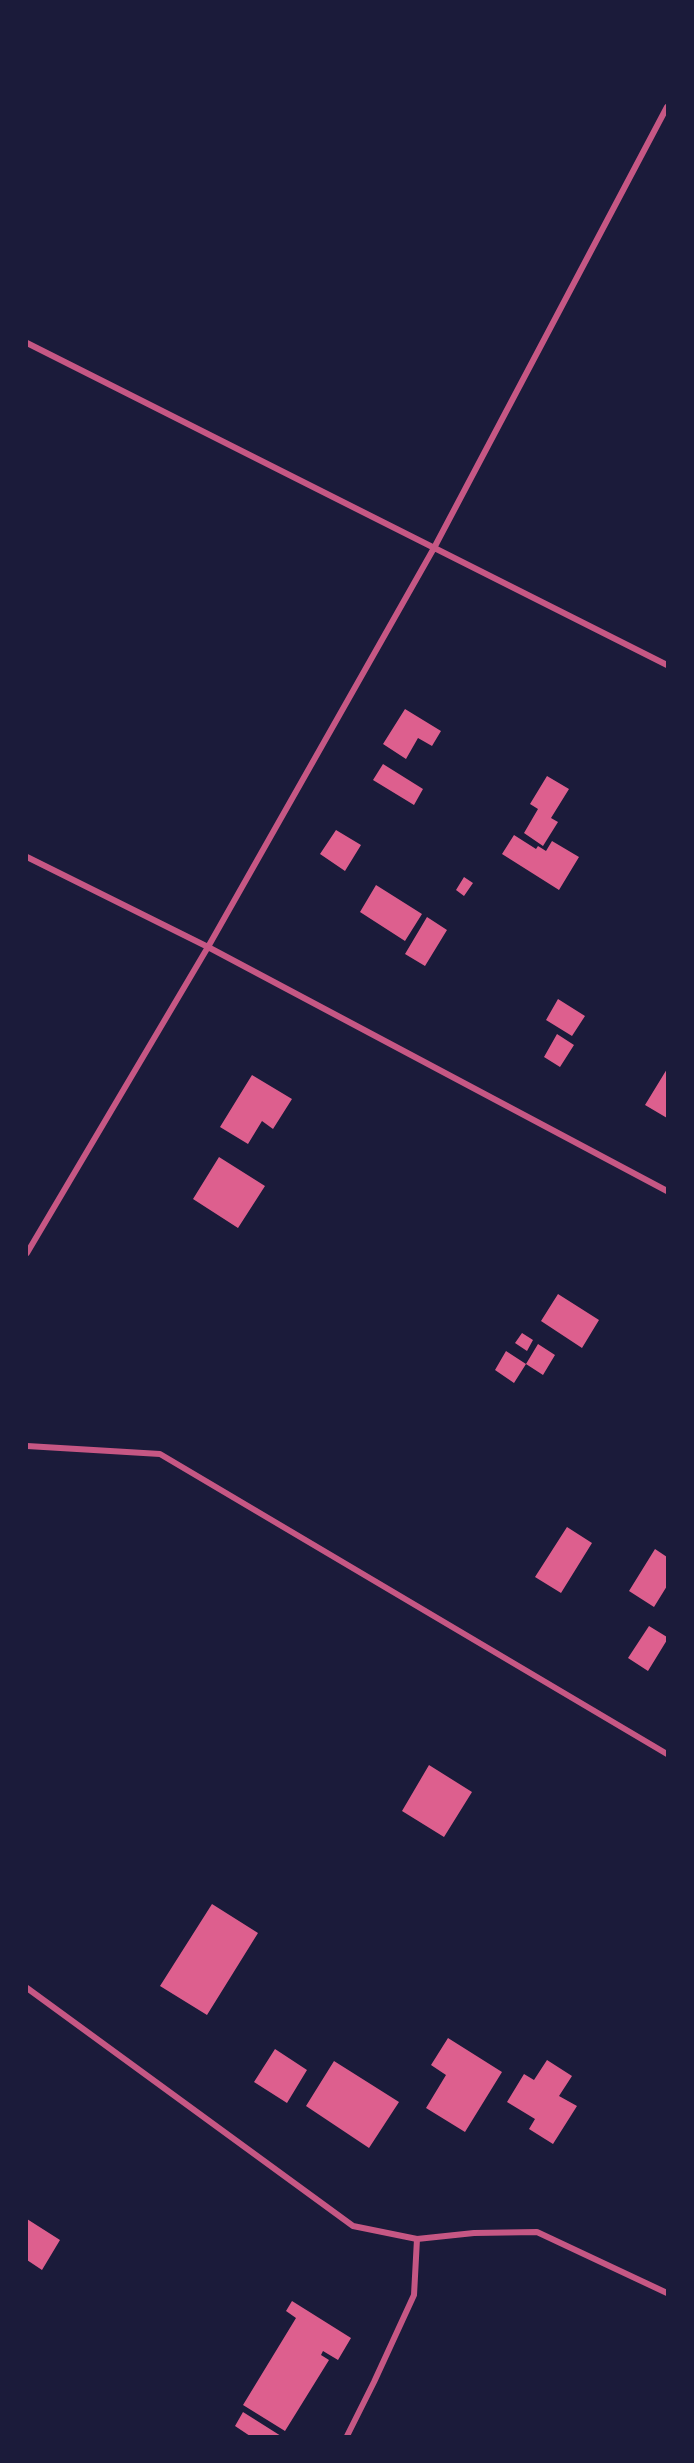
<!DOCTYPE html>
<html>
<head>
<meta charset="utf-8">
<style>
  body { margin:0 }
  #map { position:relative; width:694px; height:2463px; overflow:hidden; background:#1b1b3a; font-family:"Source Sans 3",sans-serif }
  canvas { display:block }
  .frame { position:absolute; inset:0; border:28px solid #1b1b3a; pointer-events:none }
</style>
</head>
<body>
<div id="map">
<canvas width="694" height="2463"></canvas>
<div class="frame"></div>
</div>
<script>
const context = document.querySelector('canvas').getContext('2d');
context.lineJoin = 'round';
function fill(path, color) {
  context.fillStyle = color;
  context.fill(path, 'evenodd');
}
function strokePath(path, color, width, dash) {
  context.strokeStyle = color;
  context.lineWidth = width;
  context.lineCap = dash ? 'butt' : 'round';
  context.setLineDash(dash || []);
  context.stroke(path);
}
fill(new Path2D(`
  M405 709 441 731 432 746 418 738 406 759 383 744Z
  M383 764 423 789 414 805 373 780Z
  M547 776 569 789 551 818 558 822 543 846 524 833 538 809 530 804Z
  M336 830 361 845 345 871 320 854Z
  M514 835 536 849 538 846 546 851 552 841 579 857 559 890 502 854Z
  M464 877 473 883 464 896 456 890Z
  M376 885 422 914 405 941 360 912Z
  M427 917 447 930 425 966 405 954Z
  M558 999 585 1016 572 1036 546 1020Z
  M557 1034 574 1045 560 1067 544 1057Z
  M667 1069V1118L645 1105Z
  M252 1075 292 1099 273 1129 262 1121 248 1144 220 1127Z
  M219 1157 265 1186 238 1228 193 1199Z
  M558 1294 599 1320 582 1348 541 1321Z
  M522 1333 533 1340 527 1351 515 1343Z
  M538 1344 555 1355 543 1375 526 1364Z
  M506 1351 526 1364 514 1383 495 1370Z
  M567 1527 592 1543 561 1593 535 1577Z
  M655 1549 667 1557V1586L654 1607 629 1591Z
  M649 1626 667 1637V1640L648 1671 628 1658Z
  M429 1765 472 1792 444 1837 402 1811Z
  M212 1904 258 1933 207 2015 160 1986Z
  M448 2038 502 2072 465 2132 426 2108 446 2075 431 2065Z
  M275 2049 307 2070 287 2103 254 2082Z
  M547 2060 572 2076 559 2096 577 2106 553 2144 529 2129 535 2119 507 2102 524 2074 534 2080Z
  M334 2061 399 2102 369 2148 306 2106Z
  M27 2219 60 2240 42 2270 27 2260Z
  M292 2301 351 2338 338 2360 323 2351 321 2355 329 2360 285 2431 243 2405 296 2318 286 2311Z
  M243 2412 281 2436H250L235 2426Z`), '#dd5f8e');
strokePath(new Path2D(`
  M27 343 667 665
  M27 857 208 947 667 1191
  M27 1253 208 947 434 548 667 107
  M27 1446 160 1454 667 1754
  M27 1988 353 2226 417 2239 474 2233 537 2232 667 2293
  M347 2436 374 2382 414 2295 417 2239`), '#c65784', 6);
</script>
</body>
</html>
